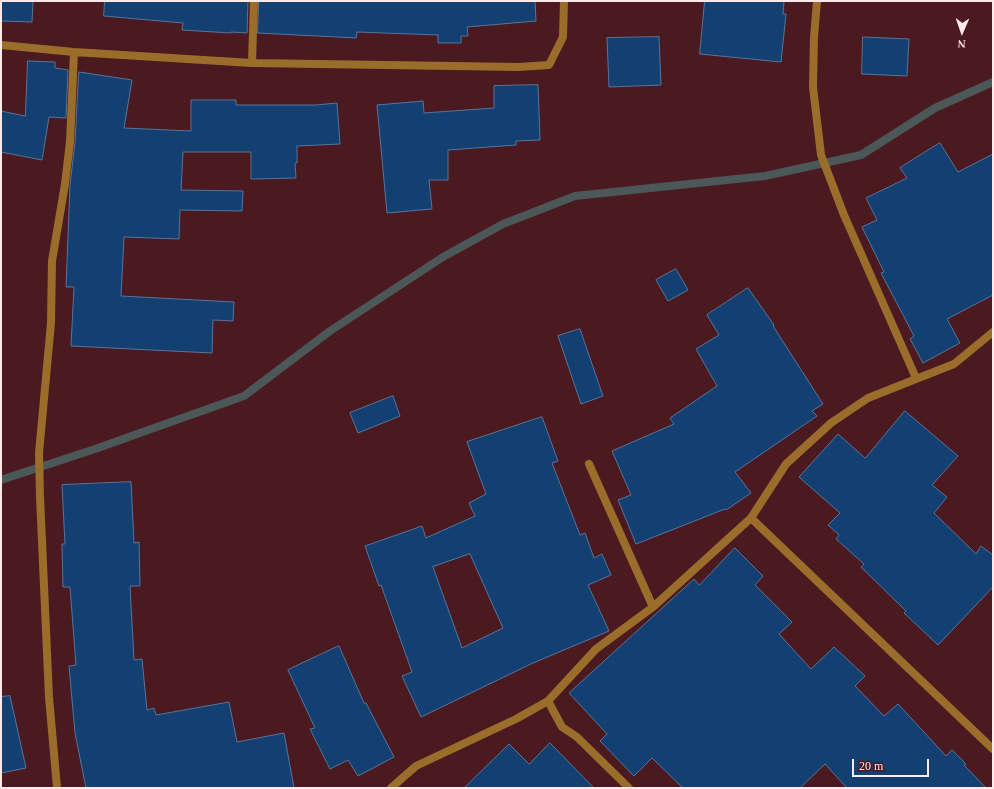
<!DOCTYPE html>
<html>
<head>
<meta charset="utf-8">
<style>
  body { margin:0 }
  #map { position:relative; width:994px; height:789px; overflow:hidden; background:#4a1a20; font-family:Georgia,serif }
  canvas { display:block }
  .frame { position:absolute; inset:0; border:2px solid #fde9ea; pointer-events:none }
  .north { position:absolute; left:942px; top:12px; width:40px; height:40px; -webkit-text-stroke:3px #4a1a20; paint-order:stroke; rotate:182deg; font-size:11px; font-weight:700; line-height:16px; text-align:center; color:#fde9ea }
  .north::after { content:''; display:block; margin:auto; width:14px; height:18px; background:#fde9ea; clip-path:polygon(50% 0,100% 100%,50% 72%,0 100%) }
  .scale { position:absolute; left:852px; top:759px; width:77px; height:18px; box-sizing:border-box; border:2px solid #fde9ea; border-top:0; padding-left:5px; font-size:12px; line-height:14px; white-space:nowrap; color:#fde9ea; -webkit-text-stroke:3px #4a1a20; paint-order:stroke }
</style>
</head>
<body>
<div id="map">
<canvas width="994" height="789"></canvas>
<div class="frame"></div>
<div class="north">N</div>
<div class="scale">20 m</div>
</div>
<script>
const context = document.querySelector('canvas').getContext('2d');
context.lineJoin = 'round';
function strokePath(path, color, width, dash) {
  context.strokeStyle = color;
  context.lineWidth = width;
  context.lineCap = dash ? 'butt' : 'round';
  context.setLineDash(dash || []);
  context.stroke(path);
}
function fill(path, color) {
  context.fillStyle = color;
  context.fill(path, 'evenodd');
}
strokePath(new Path2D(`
  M1 480 95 449 244 396 330 331 443 257 503 224 575 196 765 176 861 155 935 108 993 82`), '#4c5758', 8);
const building = new Path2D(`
  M2 1H33L32 22 1 21Z
  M105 1H248L247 33 231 32V33L182 30 183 23 104 16Z
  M259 1H535L536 21 467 27 468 36H461V43H438V35L357 32 356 38 258 33Z
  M705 1H784L783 14H786L781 62 700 54Z
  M659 37 661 85 609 87 607 38Z
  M863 37 909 39 907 76 862 74Z
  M28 61 55 62V68L68 70 66 118 49 117 42 160 1 152V111L25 116Z
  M79 72 132 80 124 128 191 131V100H236V105H316L337 103 340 144 297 146V163H295L296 178 251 179V152H183L181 190 243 191 242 211 180 210 179 239 124 237 121 296 234 302 233 321 213 320 212 353 71 346 74 287H66L70 185 75 143Z
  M538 85 540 140 516 141V145L448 150V180H429L432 209 387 213 377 105 423 101 424 113 494 108V86Z
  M940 143 958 172 993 154V295L947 319 960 343 923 363 910 339 914 336 881 273 884 272 862 227 877 220 866 198 907 178 900 168Z
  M676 269 688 290 668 301 656 280Z
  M748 288 774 325 773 326 823 404 812 411 817 416 735 472 751 493 726 510 725 509 636 544 618 500 631 495 612 451 674 424 670 418 717 386 696 349 719 335 707 315Z
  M580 329 603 396 581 404 558 336Z
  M393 396 400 416 358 433 350 413Z
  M905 411 958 456 932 485 947 497 934 513 976 554 981 546 993 555V587L938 645 904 613 906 611 861 567 864 564 836 539 839 535 828 525 840 513 799 477 838 434 865 458Z
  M542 417 558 461 552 463 580 535 585 533 594 558 602 554 611 575 588 585 609 631 533 663 421 717 402 676 412 672 381 585 379 586 365 546 422 526 426 538 475 516 469 503 486 494 467 442ZM470 554 503 628 462 648 433 567Z
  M131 482 134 543 139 542 140 586H130L134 660 142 659 147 710 154 708 156 715 229 702 237 742 284 733 294 788H86L75 733 69 666 76 665 70 587H63L62 544H65L62 485Z
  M735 548 763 576 755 585 792 622 779 634 811 669 834 647 865 676 855 686 884 716 898 704 946 756 952 750 966 764 964 765 986 788H847L825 764 800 788H683L652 758 634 776 600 741 607 734 569 693 694 579 699 585Z
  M339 646 364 703H366L394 757 358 776 348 760 330 769 310 729 315 728 288 670Z
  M10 696 26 768 1 773V697Z
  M550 743 594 788H464L509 744 529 764Z`);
fill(building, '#143f71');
strokePath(building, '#56759d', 1);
strokePath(new Path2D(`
  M817 1 814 37 813 87 821 155 844 215 916 378
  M1 45 74 52 252 63 519 67 549 65 563 37 564 1
  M252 63 254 1
  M589 464 653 607
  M751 518 993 749
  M548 701 562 727 577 737 629 788
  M57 788 49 697 40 497 39 453 51 323 52 261 65 184 70 142 74 52
  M391 788 416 766 516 719 548 701 596 649 653 607 751 518 786 464 831 423 868 398 954 364 993 332`), '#9a6e2a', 8);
</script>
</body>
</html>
